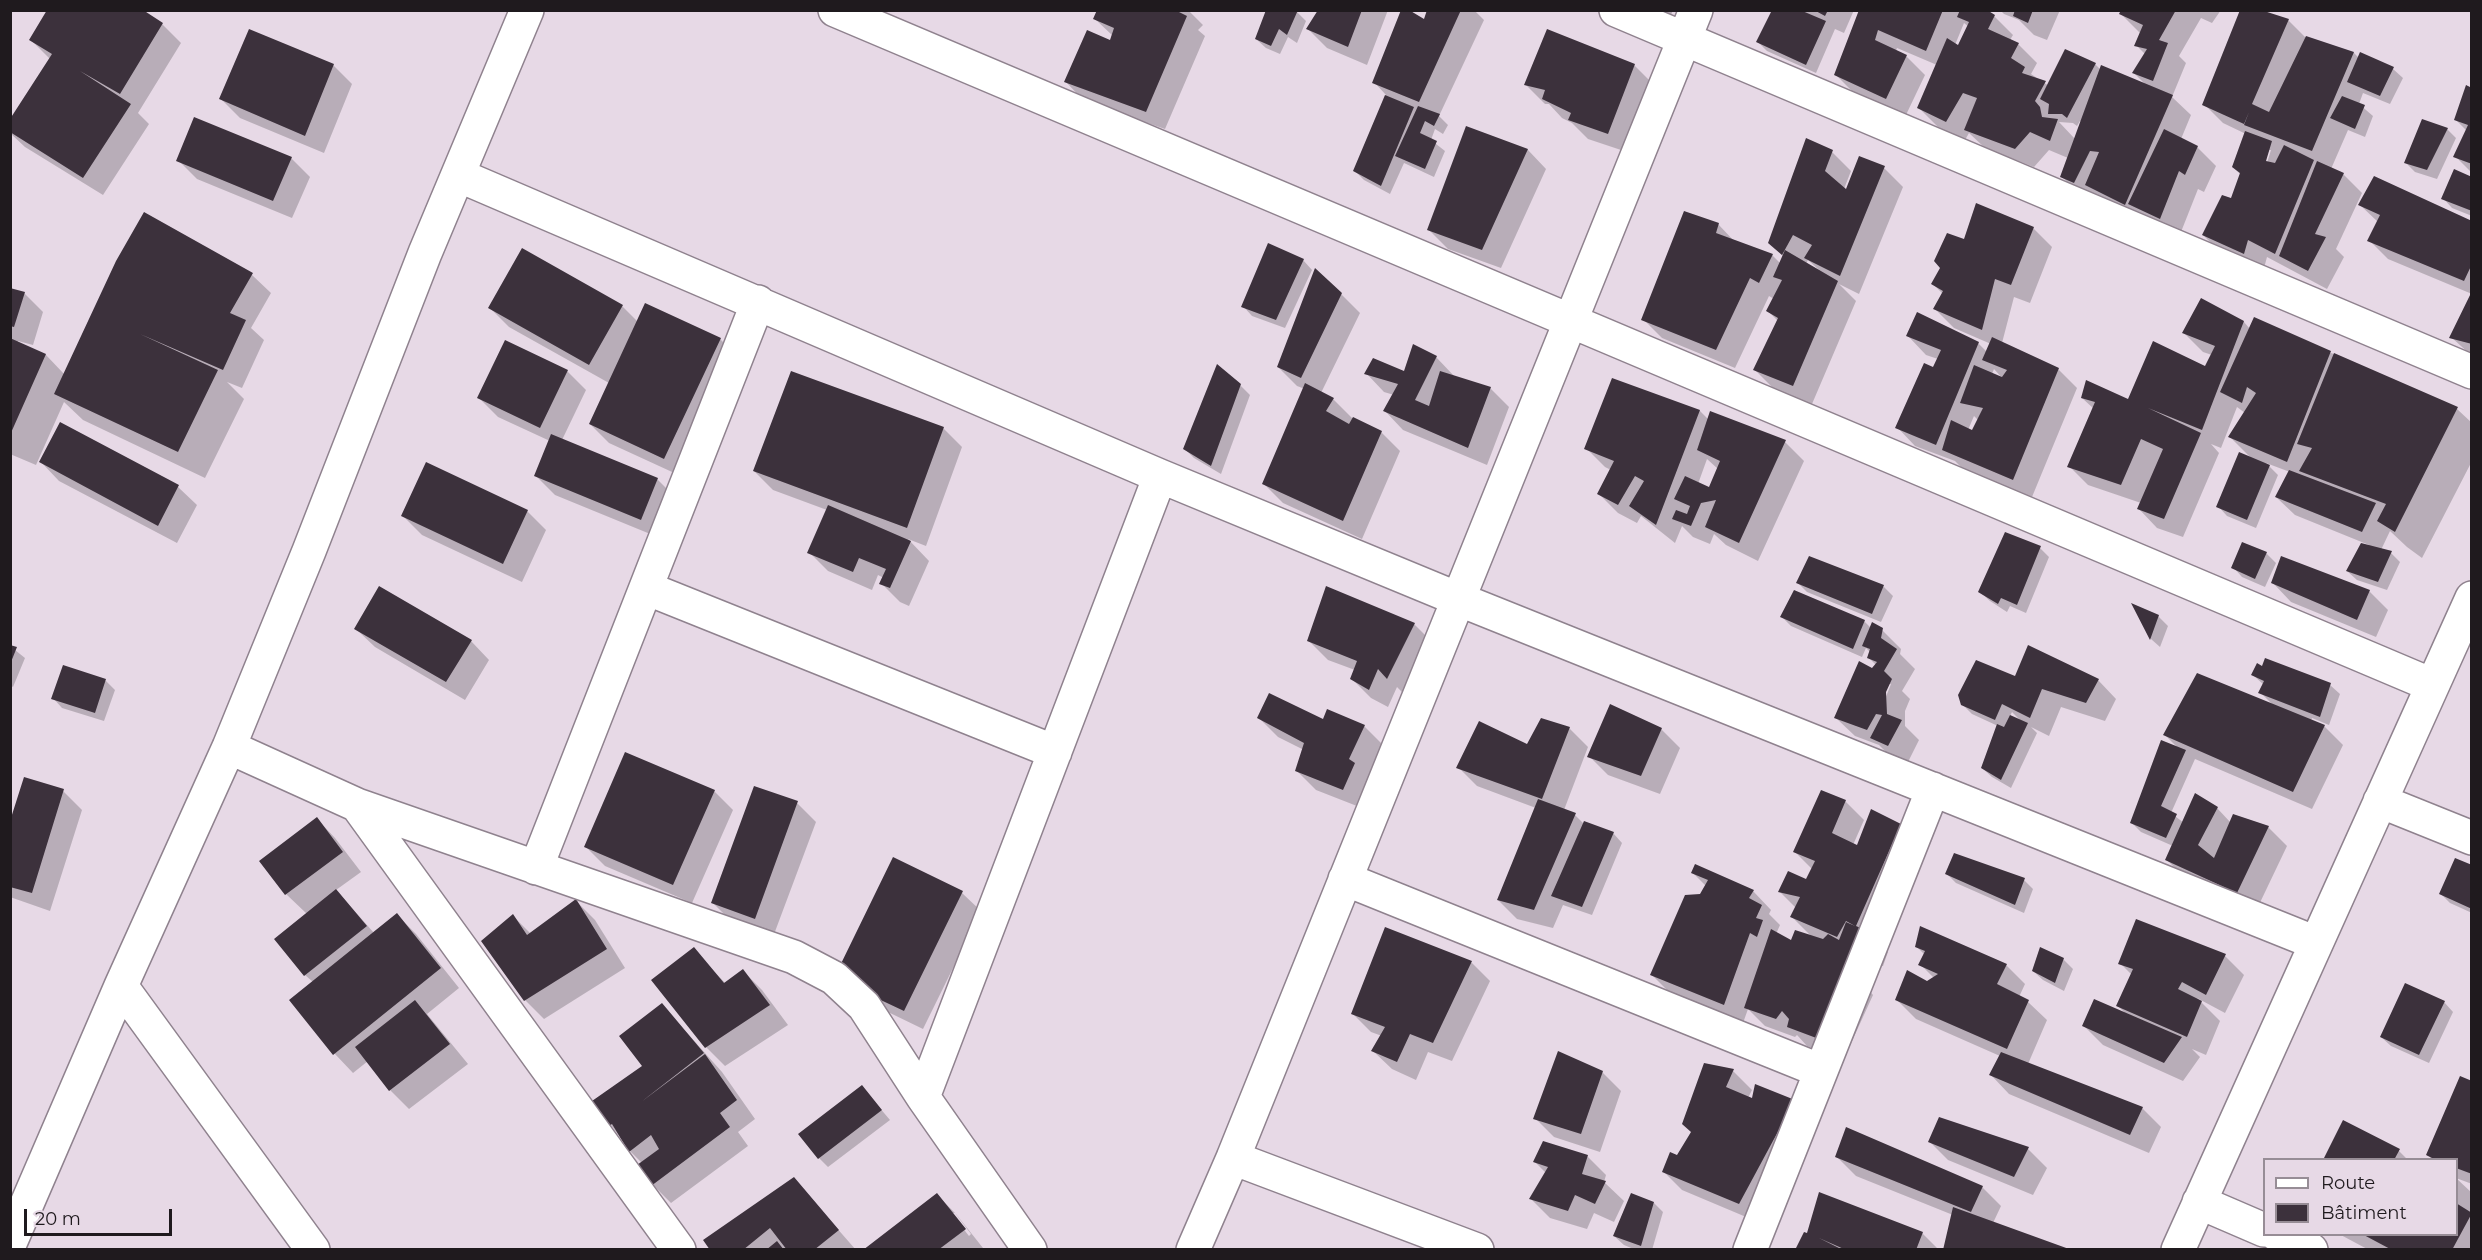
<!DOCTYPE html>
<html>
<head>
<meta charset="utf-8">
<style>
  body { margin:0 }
  #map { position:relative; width:2482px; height:1260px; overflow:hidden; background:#e7d9e6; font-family:Montserrat,sans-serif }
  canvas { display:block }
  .frame { position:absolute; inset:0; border:12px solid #1f1a1e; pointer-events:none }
  .legend { position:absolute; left:2263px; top:1158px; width:195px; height:78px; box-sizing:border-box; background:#e7d9e6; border:2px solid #978d96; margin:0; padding:8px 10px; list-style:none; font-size:18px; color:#1f1a1e }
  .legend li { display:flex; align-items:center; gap:12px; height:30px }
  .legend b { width:30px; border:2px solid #978d96 }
  .scale { position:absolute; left:24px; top:1209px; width:148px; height:27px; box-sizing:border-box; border:3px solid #1f1a1e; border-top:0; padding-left:8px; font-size:18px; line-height:21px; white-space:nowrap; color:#1f1a1e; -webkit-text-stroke:4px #e7d9e6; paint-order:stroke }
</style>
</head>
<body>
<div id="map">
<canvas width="2482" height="1260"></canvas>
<div class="frame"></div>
<ul class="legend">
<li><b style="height:8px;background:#fff"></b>Route</li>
<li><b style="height:16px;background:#3c313c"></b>Bâtiment</li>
</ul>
<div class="scale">20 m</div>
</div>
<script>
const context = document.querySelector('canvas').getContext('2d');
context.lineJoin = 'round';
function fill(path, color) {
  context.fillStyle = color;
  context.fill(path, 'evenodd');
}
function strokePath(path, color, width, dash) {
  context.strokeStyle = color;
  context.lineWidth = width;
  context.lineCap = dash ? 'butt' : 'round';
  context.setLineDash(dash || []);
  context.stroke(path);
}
fill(new Path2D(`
  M1098 10H1188L1203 25 1198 30 1205 36 1165 129 1084 101 1066 82 1111 42 1113 36 1095 19Z
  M1320 10H1388L1367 65 1327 48 1308 29Z
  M1428 10H1474L1484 20 1439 116 1448 125 1443 134 1435 129 1431 140 1445 151 1434 177 1404 163 1390 194 1364 180 1355 171 1386 95 1374 82 1424 21Z
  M1663 10H1673L1671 15Z
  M1773 10H1854L1844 33 1835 29 1816 73 1767 51 1758 42Z
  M1860 10H1984L1994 16 2013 35 2010 40 2018 44 2037 63 2031 74 2049 86 2095 64 2101 70 2147 86 2134 73 2145 54 2136 45 2140 33 2121 14 2123 10H2221L2212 23 2201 18 2179 56 2186 63 2172 97 2191 115 2181 139 2197 147 2216 166 2204 192 2198 189 2179 237 2106 203 2097 194 2093 201 2081 195 2062 177 2068 158 2049 150 2034 167 1985 148 1969 133 1965 140 1938 127 1919 108 1937 65 1897 48 1896 51 1906 56 1925 75 1905 117 1854 93 1835 74ZM1964 23 1969 27 1959 47 1955 45ZM2080 121 2082 122 2075 139 2059 122 2073 123 2077 126Z
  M2000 10H2060L2047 40 2034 35 2019 20 2004 14Z
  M1297 12 1306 21 1297 43 1288 37 1280 54 1266 48 1256 39Z
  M2288 20 2306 38 2354 53 2359 58 2361 54 2393 69 2403 78 2390 104 2363 93 2359 104 2373 116 2365 137 2348 130 2331 169 2343 174 2362 193 2336 249 2344 257 2327 289 2267 257 2263 272 2222 254 2203 235 2232 199 2241 175 2233 167 2246 134 2223 123 2204 104ZM2267 150H2271L2265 169 2262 168Z
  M162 24 181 43 138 113 149 124 103 195 25 147 10 133V121L50 59 31 40Z
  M250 31 333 65 352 84 324 153 240 118 221 99Z
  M1634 65 1653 84 1627 152 1588 139 1572 123 1562 118 1549 104H1545L1526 85Z
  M2472 90V173L2455 156 2467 131 2455 119Z
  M1467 128 1528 150 1546 169 1501 268 1448 249 1429 230Z
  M2447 129 2456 138 2437 179 2415 172 2406 163Z
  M1832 152 1851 171 1844 189 1847 192 1884 168 1903 187 1859 294 1839 284 1856 301 1812 404 1774 389 1755 370 1778 321 1767 310 1774 299 1769 296 1735 368 1662 338 1643 319 1718 224 1735 242 1772 255 1780 263 1783 256 1770 243ZM1808 260 1819 270 1806 264Z
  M291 158 310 177 292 218 197 179 178 160Z
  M2472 179V216L2452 208 2443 198Z
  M2360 205 2472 222V294L2388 259 2369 240 2378 222Z
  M2033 228 2052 247 2030 303 2014 297 2002 343 2058 369 2077 388 2032 497 1962 468 1955 461 1915 446 1897 427 1938 359 1926 355 1908 336 1978 343 1987 352 1991 344 1954 328 1935 309 1943 294 1933 284 1965 241ZM1994 369 2003 379 1992 374ZM1974 416 1978 420 1972 432 1968 430Z
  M1303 260 1312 270 1285 328 1252 316 1243 306Z
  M252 275 271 293 251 328 264 340 242 388 227 382 244 399 205 478 83 420 64 402 36 465 10 454V289L24 293 43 312 33 345 18 341V343L46 355 65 375 95 313Z
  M1341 294 1360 313 1321 393 1333 399 1354 420 1381 432 1400 451 1362 539 1283 503 1264 484 1305 389 1297 386 1278 367Z
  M2472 294V356L2451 337Z
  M2201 300 2244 322 2250 329 2255 319 2457 409 2472 423V461L2422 558 2407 547 2390 531 2381 550 2391 553 2400 562 2387 590 2357 580 2347 571 2369 545 2295 515 2276 497 2290 472 2266 463 2278 475 2256 528 2227 516 2218 506 2252 459 2230 437 2245 413 2237 407 2221 448 2211 444 2219 453 2183 537 2157 528 2139 509 2141 503 2088 485 2069 466 2094 409 2082 398 2129 401 2205 368 2212 355 2203 352 2184 333Z
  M622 306 638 322 720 339 739 358 683 477 609 443 590 424 609 383 509 327 490 308Z
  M506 342 567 371 586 390 562 440 657 479 676 498 660 538 555 495 536 476 550 441 498 417 479 398Z
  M1436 357 1455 377 1490 388 1509 407 1487 465 1403 430 1385 411 1394 395 1384 392 1366 373H1405Z
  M1612 380 1700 411 1709 420 1785 442 1804 461 1758 561 1726 545 1714 534 1710 544 1693 537 1682 526 1675 543 1641 516 1637 523 1618 513 1599 494 1611 470 1605 467 1586 448ZM1707 459 1718 469 1710 489 1698 484Z
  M1240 385 1250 395 1221 474 1194 458 1185 449Z
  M61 424 178 487 197 505 177 543 59 481 41 462Z
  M943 428 962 447 926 546 908 539 929 561 909 606 900 602 881 583 884 578 878 575 872 590 828 571 809 552 827 510 773 490 754 471Z
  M427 464 527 511 546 530 522 582 422 535 403 516Z
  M2040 548 2049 557 2026 613 2010 606 2007 612 1990 601 1980 592Z
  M2266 553 2276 563 2265 587 2242 577 2233 567Z
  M1810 558 1884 587 1893 596 1881 622 1807 592 1798 583Z
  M2273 583 2369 591 2388 610 2376 637 2291 602Z
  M2134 606 2158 616 2168 626 2160 647 2151 639Z
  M1782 617 1864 621 1871 628 1882 630 1901 649 1900 654 1915 669 1902 691 1910 699 1905 711V726L1919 740 1907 764 1890 756 1879 745 1855 736 1836 718 1876 665 1868 657 1870 652 1866 648 1862 657 1791 626ZM1888 684H1891L1885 699 1882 698Z
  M1414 624 1433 643 1407 697 1397 687 1388 707 1371 698 1352 679 1355 670 1328 660 1309 641Z
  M356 629 471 641 489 660 465 700 375 647Z
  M10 646 25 658 13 687 10 685Z
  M2266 660 2330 685 2340 694 2329 725 2312 718 2311 721 2324 726 2343 745 2312 809 2195 759 2171 813 2184 823 2217 808 2231 823 2268 827 2287 846 2256 911 2186 879 2167 860 2173 846 2141 832 2131 822 2178 748 2165 735 2273 705 2260 692 2264 685 2253 675 2263 668Z
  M64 667 106 681 115 690 104 721 62 708 53 698Z
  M2016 678 2098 680 2116 699 2105 721 2061 707 2049 736 2031 727 2037 733 2011 788 1992 777 1982 768 1998 726 1972 714 1962 704ZM2012 712 2021 721 2010 716Z
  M1259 718 1324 721 1364 726 1383 745 1368 777 1373 783 1362 808 1316 790 1297 771 1304 750 1278 737Z
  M1569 728 1588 747 1564 810 1575 815 1584 824 1613 833 1622 843 1592 915 1563 905 1553 928 1517 919 1498 900 1536 808 1477 786 1458 767 1527 746Z
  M1661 729 1680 748 1660 794 1608 775 1589 756Z
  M63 791 82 810 50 911 10 897V827Z
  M714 791 733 810 692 903 605 866 586 847Z
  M1845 801 1864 820 1853 845 1858 847 1900 826 1919 844 1876 941 1888 952 1883 966 1874 967 1867 988 1873 995 1848 1050 1838 1057 1807 1046 1797 1035 1795 1037 1765 1026 1748 1009 1743 1023 1670 993 1651 974 1706 886 1693 873 1753 891 1771 910 1769 914 1780 925 1776 934 1792 942 1812 937 1792 917 1796 908 1780 892 1807 881 1813 870 1795 852Z
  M797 803 816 822 773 937 732 922 713 903Z
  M317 819 335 838 361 872 336 890 374 933 397 915 416 934 459 988 427 1014 468 1064 409 1109 390 1090 368 1061 353 1073 335 1054 291 1000 313 982 305 975 307 914 286 894 261 861Z
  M2472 867V913L2450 903 2440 893Z
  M1946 873 2024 880 2033 889 2024 913 1956 883Z
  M962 893 981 911 923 1029 855 996Z
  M576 901 595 920 625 968 544 1019 525 1000 513 916 531 934Z
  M1921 928 2006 965 2025 984 2019 997 2028 1002 2047 1020 2028 1064 2142 1108 2161 1127 2149 1153 2009 1094 1991 1075 2000 1056 1916 1019 1897 1000 1934 978 1920 964 1925 955 1916 946Z
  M1385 929 1472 963 1490 981 1452 1061 1428 1052 1416 1080 1392 1069 1373 1051 1382 1036 1371 1032 1352 1013Z
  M693 949 726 984 743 971 762 990 788 1025 725 1066 706 1047 653 980Z
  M2225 956 2244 975 2225 1013 2197 998 2220 1021 2206 1055 2192 1049 2200 1057 2183 1081 2103 1045 2084 1026 2126 1014 2118 1006 2132 975 2120 963Z
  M2063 959 2073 969 2064 991 2043 980 2033 971Z
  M2444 1002 2453 1012 2429 1063 2391 1046 2381 1037Z
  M662 1005 722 1072 755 1119 738 1132 748 1146 671 1203 653 1185 642 1163 630 1151 611 1125 644 1066Z
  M1733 1071 1752 1090 1748 1098 1794 1102 1758 1222 1682 1190 1663 1171 1678 1157Z
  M1602 1072 1621 1091 1600 1152 1554 1137 1535 1118Z
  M2472 1083V1184L2456 1178V1160H2433L2428 1155Z
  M862 1087 890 1120 828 1167 819 1158Z
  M1940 1119 2028 1149 2047 1168 2033 1195 1948 1160 1930 1142Z
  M2399 1151 2408 1160H2324Z
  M1587 1156 1606 1175 1604 1182 1624 1201 1614 1222 1594 1213 1587 1229 1550 1218 1531 1199 1546 1173 1535 1162Z
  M1837 1157 1982 1187 2001 1206 1993 1223 1953 1215 1856 1176Z
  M2456 1178 2472 1193V1250H2369L2339 1234H2456Z
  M794 1179 856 1250H712Z
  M937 1195 956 1214 983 1248 866 1250ZM951 1213H955L971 1234 969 1236Z
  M1654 1203 1663 1212 1652 1250H1636L1624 1245 1614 1236Z
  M1922 1233 1939 1250H1797L1804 1234Z`), '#0003');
fill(new Path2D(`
  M47 10H143L163 23 120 94 80 71 131 104 83 178 10 132V119L52 54 29 40Z
  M1097 10H1180L1179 12 1187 16 1146 112 1064 82 1087 30 1110 40 1114 28 1093 19Z
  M1266 10H1298L1287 35 1279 29 1271 46 1255 39Z
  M1318 10H1362L1348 47 1306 29Z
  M1401 10H1409L1424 19 1427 10H1461L1419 102 1372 83Z
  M1772 10H1800L1826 21 1806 65 1756 42Z
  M1814 10H1828L1825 16Z
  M1859 10H1943L1926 51 1878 30 1875 40 1907 55 1886 99 1834 75Z
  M1960 10H1987L1995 15 1988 29 2019 43 2011 58 2025 67 2022 73 2046 81 2035 101 2040 107 2042 117 2058 119 2050 141 2030 132 2015 149 1964 130 1977 98 1963 93 1946 122 1917 108 1947 38 1958 45 1969 22 1957 17Z
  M2015 10H2033L2028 23 2013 16Z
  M2121 10H2176L2159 40 2168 43 2153 81 2132 73 2147 49 2134 46 2143 25 2119 14Z
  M2240 10H2261L2289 19 2252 104 2269 112 2306 36 2354 52 2312 151 2244 125 2249 112 2244 124 2202 105Z
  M249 29 334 64 305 136 219 99Z
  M1547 29 1635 64 1608 134 1568 120 1571 113 1542 99 1545 90 1524 85Z
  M2065 49 2096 63 2067 118 2062 114H2048L2049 104 2040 99Z
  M2360 52 2394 67 2380 96 2347 82Z
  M2101 65 2173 95 2125 205 2085 185 2099 152 2090 151 2074 183 2060 177Z
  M2466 85 2472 88V164L2453 157 2468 125 2454 120Z
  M1385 95 1414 107 1381 186 1353 171Z
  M2342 96 2365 105 2355 129 2330 118Z
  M1418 106 1440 114 1434 126 1425 121 1420 133 1437 141 1425 169 1395 156Z
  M194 117 292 157 273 201 176 161Z
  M2422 119 2448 128 2427 170 2404 163Z
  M1466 126 1528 149 1482 250 1427 230Z
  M2164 129 2198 146 2185 175 2179 171 2160 219 2128 204Z
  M2245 131 2272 141 2266 161 2275 163 2284 145 2314 160 2275 254 2248 240 2244 254 2202 235 2222 195 2231 198 2240 173 2232 167Z
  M1806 138 1833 150 1825 171 1846 189 1859 156 1885 166 1840 276 1804 258 1812 245 1793 235 1782 255 1768 243Z
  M2317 161 2344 173 2315 234 2326 237 2308 271 2279 256Z
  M2454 169 2472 177V211L2441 199Z
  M2374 176 2472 221V264L2464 281 2367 241 2380 215 2358 205Z
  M1976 203 2034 227 2011 285 1995 279 1982 330 1933 309 1943 291 1931 284 1940 268 1934 261 1947 233 1964 239Z
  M1684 211 1719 223 1716 233 1773 254 1759 283 1750 278 1716 350 1641 320Z
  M144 212 253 273 230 313 246 320 223 370 140 334 218 370 178 452 54 394 116 261Z
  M1268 243 1304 259 1276 320 1241 307Z
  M522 248 623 305 589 365 488 308Z
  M1785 250 1838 281 1793 386 1753 370 1778 318 1766 311 1782 280 1773 277Z
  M1315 268 1342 293 1301 378 1277 367Z
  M10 288 25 292 14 327 10 326Z
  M2472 291V344L2449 338Z
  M2201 298 2244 321 2202 430 2148 408 2201 433 2164 519 2137 509 2163 449 2141 439 2121 485 2067 467 2095 402 2081 398 2086 380 2128 399 2153 341 2205 366 2215 346 2182 333Z
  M645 303 721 338 664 459 589 424Z
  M1917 312 1979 342 1936 445 1895 428 1924 363 1933 367 1941 350 1906 336Z
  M2254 317 2331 351 2287 462 2228 437 2256 393 2247 387 2242 403 2220 392Z
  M1992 337 2059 368 2013 480 1942 450 1951 420 1972 430 1983 408 1960 403 1974 365 2002 377 2007 370 1982 360Z
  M10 338 46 354 10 435Z
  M505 340 568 370 540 428 477 398Z
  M1413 344 1437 356 1415 400 1429 406 1440 371 1491 387 1468 448 1383 411 1398 384 1364 374 1373 358 1404 371Z
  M2334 353 2458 407 2395 532 2377 521 2386 504 2299 471 2312 448 2297 444Z
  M1217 364 1241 384 1211 466 1183 449Z
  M791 371 944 427 907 528 753 471Z
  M1612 378 1700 410 1656 525 1629 506 1644 481 1635 476 1618 505 1597 494 1614 461 1584 449Z
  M1305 383 1334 398 1326 411 1349 424 1353 417 1382 431 1343 521 1262 484Z
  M1710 411 1786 440 1739 543 1705 527 1716 500 1701 503 1691 526 1672 519 1676 510 1687 514 1690 506 1674 499 1685 476 1709 487 1720 461 1697 450Z
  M60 422 179 485 158 526 39 462Z
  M551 434 658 478 641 520 534 476Z
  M2239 452 2270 465 2247 520 2216 507Z
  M426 462 528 510 503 564 401 516Z
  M2289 470 2376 503 2362 532 2275 497Z
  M828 505 911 541 890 588 879 584 886 569 859 558 853 572 807 553Z
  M2005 532 2041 546 2017 605 2001 598 1998 604 1978 592Z
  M2242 542 2267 552 2255 579 2231 568Z
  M2361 543 2392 551 2378 582 2346 571Z
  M1809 556 1884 585 1872 614 1796 583Z
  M2281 556 2370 590 2357 620 2271 583Z
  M379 586 472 640 446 682 354 629Z
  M1326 586 1415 623 1387 679 1378 669 1369 690 1350 679 1357 661 1307 641Z
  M1794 590 1865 620 1853 649 1780 617Z
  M2131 603 2159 615 2150 640Z
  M1872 622 1883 628 1881 638 1897 649 1884 671 1892 679 1886 692 1887 714 1902 720 1888 746 1870 738 1882 715 1876 714 1867 730 1834 718 1859 661 1872 668 1877 662 1867 658 1870 649 1862 646Z
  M10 645 17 647 11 662H10Z
  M2028 645 2099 679 2086 703 2042 689 2030 718 2002 704 1995 720 1961 705 1958 695 1976 660 2015 676Z
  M2265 658 2331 683 2320 717 2258 693 2264 681 2251 675 2257 663 2262 666Z
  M63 665 106 679 95 713 51 699Z
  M2197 673 2325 725 2293 792 2163 735Z
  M1269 693 1323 719 1327 709 1365 725 1349 759 1355 763 1343 790 1295 771 1304 743 1257 718Z
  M1610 704 1662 728 1641 776 1587 757Z
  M2010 715 2028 723 2001 780 1981 768 1997 724 2004 727Z
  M1541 718 1570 727 1542 799 1456 768 1479 721 1527 744Z
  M2161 740 2186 750 2161 806 2177 814 2166 838 2130 823Z
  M625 752 715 790 673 885 584 847Z
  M24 777 64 789 32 893 10 887V821Z
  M754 786 798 801 755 919 711 903Z
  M1821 790 1846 800 1832 833 1857 845 1871 809 1901 824 1856 926 1870 932 1819 1039 1787 1027 1789 1019 1782 1011 1776 1019 1744 1008 1771 929 1791 940 1795 930 1823 939 1828 934 1839 940 1846 922 1855 926 1846 921 1837 937 1790 917 1800 897 1778 892 1788 871 1806 879 1815 861 1793 852Z
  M2195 793 2218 807 2198 845 2214 858 2233 814 2269 826 2237 893 2165 860Z
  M1538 799 1576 813 1534 910 1497 900Z
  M317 817 343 852 285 895 259 861Z
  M1584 821 1614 832 1582 907 1551 896Z
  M1954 853 2025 878 2015 905 1945 874Z
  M893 857 963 891 904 1011 834 978Z
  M2455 858 2472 865V909L2439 894Z
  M1695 864 1754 890 1749 898 1762 905 1756 918 1763 920 1757 937 1750 933 1724 1005 1650 975 1685 895 1700 894 1708 880 1691 873Z
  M336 889 367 926 304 976 274 939Z
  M576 899 607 949 524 1001 481 941 513 914 527 935Z
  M397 913 441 968 333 1055 289 1000Z
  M2136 919 2226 954 2206 995 2182 982 2178 989 2202 1001 2187 1037 2116 1006 2133 969 2118 964Z
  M1920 926 2007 964 1997 984 2029 1000 2007 1049 1895 1000 1907 970 1927 981 1938 974 1918 965 1925 951 1915 947Z
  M1385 927 1472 961 1433 1043 1410 1034 1397 1062 1371 1051 1385 1027 1351 1014Z
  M694 947 724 983 743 969 770 1005 705 1048 651 980Z
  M2040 947 2064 958 2055 983 2032 971Z
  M2405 983 2445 1001 2419 1055 2380 1037Z
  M2094 999 2182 1037 2164 1063 2082 1026Z
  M415 1000 450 1044 389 1091 355 1047Z
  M662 1003 704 1053 641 1102 705 1054 737 1100 720 1113 730 1127 651 1186 637 1165 659 1149 651 1135 629 1152 612 1124 609 1126 592 1101 642 1066 619 1036Z
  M1558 1051 1603 1071 1581 1134 1533 1119Z
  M2001 1052 2143 1107 2130 1135 1989 1075Z
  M1704 1063 1734 1069 1726 1087 1752 1098 1755 1084 1795 1100 1739 1204 1662 1172 1670 1152 1677 1155 1691 1132 1682 1124Z
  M2460 1076 2472 1081V1174L2456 1168V1160H2436L2426 1155Z
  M862 1085 882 1110 818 1159 798 1134Z
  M1939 1117 2029 1147 2014 1177 1928 1142Z
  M2343 1120 2400 1149 2394 1160H2323Z
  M1846 1127 1983 1186 1971 1212 1835 1157Z
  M1543 1141 1588 1155 1582 1174 1606 1181 1595 1204 1575 1195 1568 1211 1529 1199 1548 1167 1533 1162Z
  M794 1177 839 1230 814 1250H787L770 1228 743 1250H710L703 1240Z
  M1819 1192 1923 1232 1916 1250H1846L1819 1238 1843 1250H1795L1804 1232 1807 1233Z
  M937 1193 966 1229 938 1250H863Z
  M1631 1193 1654 1202 1641 1246 1613 1236Z
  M2456 1203 2472 1213 2452 1250H2392L2362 1234H2456Z
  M1953 1207 2069 1249V1250H1943Z
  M777 1241 784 1250H766Z`), '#3c313c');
const minor = new Path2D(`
  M835 10 2432 685
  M1616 10 2472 372
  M458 175 1160 476 1458 599 2316 943
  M646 588 1055 752
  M229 747 357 805 679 1250
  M2380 801 2472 838
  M357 805 794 957 834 978 864 1006 923 1097 1030 1250
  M536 868 758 302
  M1345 879 1821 1071
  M121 986 313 1250
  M923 1097 1160 476
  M1233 1158 1477 1250
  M2199 1202 2264 1230
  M2276 1234 2311 1250
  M10 1243 121 986 229 747 309 551 425 253 527 10
  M1193 1250 1233 1158 1696 10
  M1750 1250 1933 789
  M2178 1250 2472 598`);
strokePath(minor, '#8f828e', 36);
strokePath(minor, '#fff', 33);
</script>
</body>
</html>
